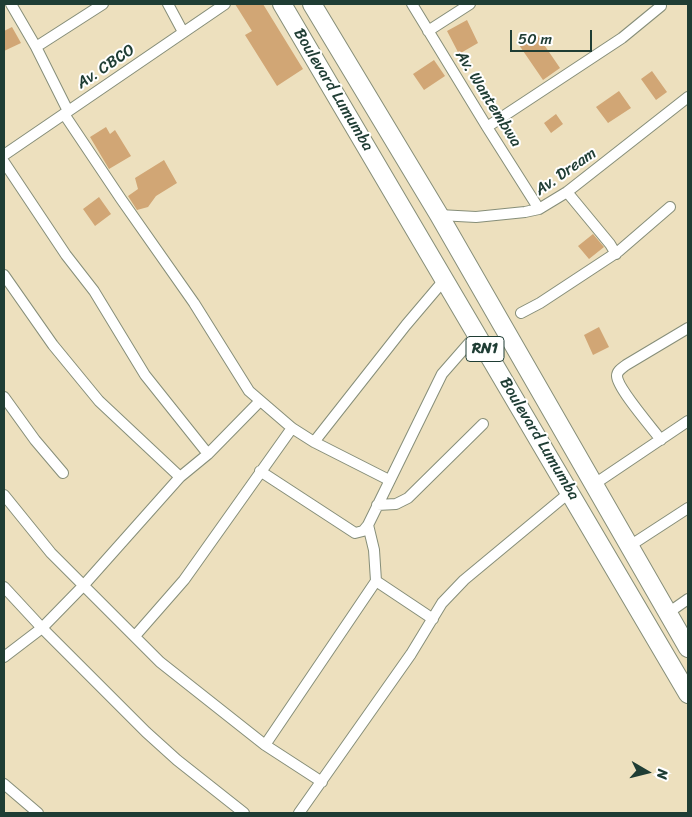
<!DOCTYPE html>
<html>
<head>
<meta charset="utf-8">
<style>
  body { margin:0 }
  #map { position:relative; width:692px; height:817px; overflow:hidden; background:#ede0be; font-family:Sriracha,sans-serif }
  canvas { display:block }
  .frame { position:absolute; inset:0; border:5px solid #1f3d34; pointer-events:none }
  .north { position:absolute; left:622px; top:747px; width:50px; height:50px; -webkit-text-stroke:4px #fff; paint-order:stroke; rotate:98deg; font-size:14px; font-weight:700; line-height:20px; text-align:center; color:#1f3d34 }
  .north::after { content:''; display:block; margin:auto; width:18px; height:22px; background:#1f3d34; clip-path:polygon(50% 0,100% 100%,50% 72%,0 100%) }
  .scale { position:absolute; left:510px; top:30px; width:82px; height:22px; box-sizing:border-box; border:2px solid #1f3d34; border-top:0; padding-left:6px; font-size:15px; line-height:18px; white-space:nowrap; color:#1f3d34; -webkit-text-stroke:4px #fff; paint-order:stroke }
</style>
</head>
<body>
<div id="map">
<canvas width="692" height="817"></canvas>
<div class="frame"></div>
<div class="north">N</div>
<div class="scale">50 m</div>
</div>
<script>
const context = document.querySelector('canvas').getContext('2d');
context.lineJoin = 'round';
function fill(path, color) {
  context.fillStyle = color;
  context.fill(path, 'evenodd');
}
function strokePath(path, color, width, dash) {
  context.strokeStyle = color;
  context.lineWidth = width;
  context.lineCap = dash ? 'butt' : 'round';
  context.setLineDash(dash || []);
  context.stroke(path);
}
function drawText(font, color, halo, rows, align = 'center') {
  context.font = font + ' Sriracha,sans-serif';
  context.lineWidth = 4;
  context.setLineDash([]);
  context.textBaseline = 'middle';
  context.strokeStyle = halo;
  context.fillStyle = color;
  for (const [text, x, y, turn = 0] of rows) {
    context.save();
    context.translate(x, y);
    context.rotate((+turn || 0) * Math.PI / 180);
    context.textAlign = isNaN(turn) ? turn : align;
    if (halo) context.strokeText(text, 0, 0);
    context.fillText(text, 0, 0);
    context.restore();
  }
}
fill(new Path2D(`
  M235 4H263L303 69 277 86 245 35 252 31Z
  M467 20 478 43 459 54 447 31Z
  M12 27 21 43 4 51V31Z
  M536 33 560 68 543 80 519 45Z
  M434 60 445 76 424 90 413 74Z
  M652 71 667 92 656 100 641 79Z
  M619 91 631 108 608 123 596 107Z
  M556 114 563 124 551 133 544 123Z
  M106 127 110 134 115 130 131 156 109 169 90 137Z
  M164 160 177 183 156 196 148 207 137 210 128 196 138 189 135 178Z
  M99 197 111 214 95 226 83 209Z
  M593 234 604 247 589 259 578 246Z
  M599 327 609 347 593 355 584 335Z`), '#d1a675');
const minor = new Path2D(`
  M11 4 36 47 68 111
  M168 4 183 32
  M412 4 487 127 539 209
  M428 31 470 4
  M36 47 103 4
  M64 114 121 199 194 303 249 391 292 428 314 442 389 480
  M487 127 622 38 661 6
  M4 155 225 4
  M4 162 66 255 94 291 145 375 208 454
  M567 192 610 244 616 254
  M439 215 476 217 525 212 539 209 567 192 688 97
  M4 275 53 345 99 401 180 477
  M521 313 540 303 619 251 670 207
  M4 397 35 440 63 473
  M661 440C653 429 617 388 617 376 617 371 622 368 626 365L688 328
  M314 442 406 325 445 279
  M260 471 355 533 363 531 368 525 442 374 477 334
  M593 485 688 421
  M4 495 51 553 160 662 265 745 322 782
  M377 505 396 504 408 498 483 424
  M628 547 688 508
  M376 581 433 619
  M4 587 42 628 146 732 177 760 244 813
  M668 613 688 599
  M135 636 184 580 292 428
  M4 657 42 628 83 586 180 477 208 454 260 401
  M265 745 376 581 374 550 368 525
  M4 784 38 813
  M299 813 411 654 442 603 464 580 570 492`);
const trunk = new Path2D(`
  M282 4 688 694
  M312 4 439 215 688 648`);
strokePath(minor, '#868e79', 12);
strokePath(trunk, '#868e79', 20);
strokePath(minor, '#fff', 10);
strokePath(trunk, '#fff', 18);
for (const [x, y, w] of [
  [485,349,38]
]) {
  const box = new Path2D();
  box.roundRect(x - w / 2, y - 12.5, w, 25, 4);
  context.fillStyle = '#fff';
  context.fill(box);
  strokePath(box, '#1f3d34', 1);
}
drawText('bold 15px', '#1f3d34', null, [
  ["RN1",485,349]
]);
drawText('16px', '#1f3d34', '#fff', [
  ["Av. CBCO",106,67,-34],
  ["Boulevard Lumumba",333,90,59],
  ["Av. Wantembwa",488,99,58],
  ["Av. Dream",566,172,-35],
  ["Boulevard Lumumba",539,439,59]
]);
</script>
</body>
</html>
